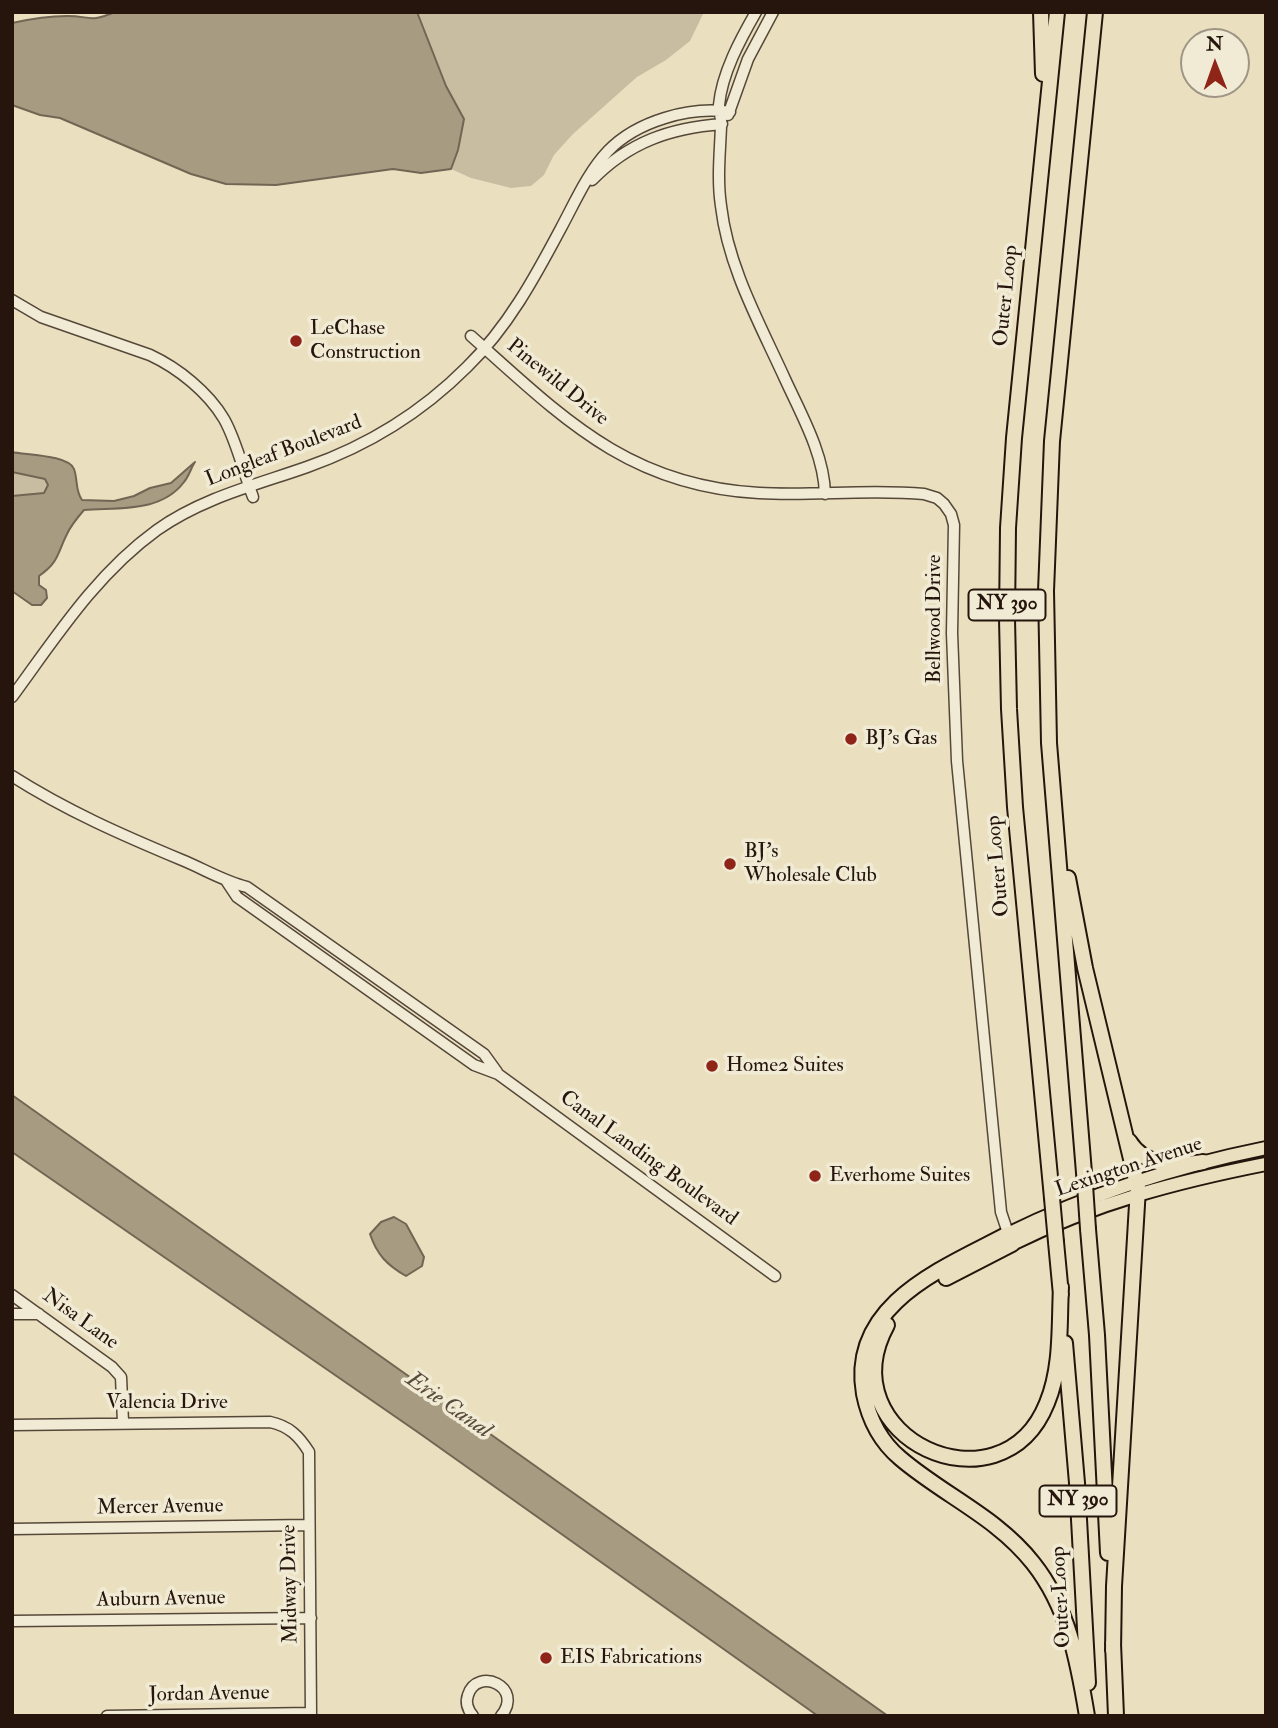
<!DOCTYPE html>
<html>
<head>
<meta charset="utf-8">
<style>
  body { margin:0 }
  #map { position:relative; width:1278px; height:1728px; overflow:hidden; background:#eae0bf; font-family:"IM FELL Double Pica",serif }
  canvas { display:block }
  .frame { position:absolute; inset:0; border:14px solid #25150c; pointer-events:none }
  .north { position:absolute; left:1180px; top:28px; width:70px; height:70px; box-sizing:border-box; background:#f1ebd5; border:2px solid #9f9585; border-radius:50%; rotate:359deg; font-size:19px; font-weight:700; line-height:28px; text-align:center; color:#25150c }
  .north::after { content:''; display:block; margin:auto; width:24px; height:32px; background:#8f2418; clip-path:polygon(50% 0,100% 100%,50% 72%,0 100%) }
</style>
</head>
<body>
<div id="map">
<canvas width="1278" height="1728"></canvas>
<div class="frame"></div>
<div class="north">N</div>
</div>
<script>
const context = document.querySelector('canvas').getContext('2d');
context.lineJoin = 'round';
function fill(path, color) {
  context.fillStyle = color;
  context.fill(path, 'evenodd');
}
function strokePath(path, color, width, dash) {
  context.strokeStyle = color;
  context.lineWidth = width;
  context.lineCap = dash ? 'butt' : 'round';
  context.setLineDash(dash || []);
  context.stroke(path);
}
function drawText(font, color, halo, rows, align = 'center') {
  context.font = font + ' "IM FELL Double Pica",serif';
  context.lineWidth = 7;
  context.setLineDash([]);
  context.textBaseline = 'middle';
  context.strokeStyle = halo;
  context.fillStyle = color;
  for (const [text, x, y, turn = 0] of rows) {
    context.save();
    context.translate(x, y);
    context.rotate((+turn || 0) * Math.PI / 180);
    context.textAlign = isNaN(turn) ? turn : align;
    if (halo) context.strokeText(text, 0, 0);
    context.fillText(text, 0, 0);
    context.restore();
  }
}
fill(new Path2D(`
  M417 12H704L690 41 666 60 637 77 573 134 554 155 544 175 531 186 511 188 471 178 451 169 448 164 464 119 446 86Z
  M12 472 45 479 48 485 44 493 12 496Z`), '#c9bda1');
const water = new Path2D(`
  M115 12H417L446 86 464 119 458 150 451 169 421 173 393 169 276 185 226 184 191 174 60 118 40 115 12 105V23C30 19 48 16 67 16 91 16 89 23 115 12Z
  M12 452C26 455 69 455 74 469 78 480 75 490 82 500L114 501 134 496 150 488 171 483 195 462C191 468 189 476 184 482 161 513 118 507 84 510 78 517 71 525 67 534 57 554 59 562 39 576V585L46 590 47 598 41 605H32L12 591V496L44 493 48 485 45 479 12 472Z
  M12 1095 888 1716H818L419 1433 12 1152Z
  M394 1217 406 1224 424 1257 422 1266 406 1276C387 1265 377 1255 370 1234L381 1222Z`);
fill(water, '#a79b82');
strokePath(water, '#736553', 2);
const minor = new Path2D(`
  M756 12C740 40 722 73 719 105 719 113 722 119 721 126 720 153 717 179 721 206 728 267 760 324 785 379 801 414 824 454 825 494
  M728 115 748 59 773 12
  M592 180C629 142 670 128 722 124
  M12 300 41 317 150 355C178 368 208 392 224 419 237 442 243 471 253 497
  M471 336C562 417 628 486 759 493 814 496 870 489 924 494L937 498 944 504 951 514 954 525 952 633 957 761 1001 1212 1010 1239
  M12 697C56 637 96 574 157 530 202 498 256 485 307 467 367 446 422 412 467 367 508 327 535 277 561 228 575 202 588 172 608 151 637 121 690 106 730 112
  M12 776C67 811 122 835 182 860 204 869 223 881 247 887L484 1054 497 1072
  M227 882 237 897 474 1065 498 1074 775 1276
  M12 1295 112 1367 121 1377 123 1422
  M12 1314H39
  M12 1425 270 1422C289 1426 299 1436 309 1452L311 1716
  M12 1529 309 1525
  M12 1621 311 1618
  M107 1716 311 1713
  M473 1716C468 1710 465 1703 468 1695 477 1666 525 1687 501 1716`);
const major = new Path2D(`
  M1008 1234C1089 1194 1177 1166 1266 1148
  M1012 1244C1096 1203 1175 1182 1266 1164`);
const highway = new Path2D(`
  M1041 12 1043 74
  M1068 878 1085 968 1138 1188 1114 1586 1113 1651
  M1129 1141C1145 1167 1175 1167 1203 1162
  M1085 1185 1049 743 1046 591 1052 441 1095 12
  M1052 1198 1015 807 1009 709 1007 619 1008 528 1014 438 1057 12
  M1088 1229 1097 1335 1108 1553
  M1008 1234C944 1268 848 1304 864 1394 869 1419 881 1442 900 1458 943 1495 997 1517 1033 1563 1068 1607 1078 1661 1087 1716
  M1056 1242 1061 1295
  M946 1278 1012 1244
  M887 1325C826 1437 1001 1518 1047 1403 1062 1367 1059 1325 1061 1287
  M1065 1343 1077 1483 1088 1683
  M1113 1643 1116 1716`);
strokePath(minor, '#564839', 13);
strokePath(major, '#25150c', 16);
strokePath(highway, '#25150c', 18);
strokePath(minor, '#f1ebd5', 10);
strokePath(major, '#eae0bf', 12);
strokePath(highway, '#eae0bf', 14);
const highwayBridge = new Path2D(`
  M1085 1185 1088 1229
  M1052 1198 1056 1242`);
strokePath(highwayBridge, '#25150c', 18, []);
strokePath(highwayBridge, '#eae0bf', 14);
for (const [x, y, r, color] of [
  [296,341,7,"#8f2418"],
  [851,739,7,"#8f2418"],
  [730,864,7,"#8f2418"],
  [712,1066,7,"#8f2418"],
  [815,1176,7,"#8f2418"],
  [546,1658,7,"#8f2418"]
]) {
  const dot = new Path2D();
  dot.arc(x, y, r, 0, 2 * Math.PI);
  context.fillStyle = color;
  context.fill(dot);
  strokePath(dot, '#f1ebd5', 2.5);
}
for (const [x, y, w] of [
  [1007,605,77],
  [1078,1501,77]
]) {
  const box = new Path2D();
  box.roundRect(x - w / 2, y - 15.5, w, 31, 5);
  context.fillStyle = '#f1ebd5';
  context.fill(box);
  strokePath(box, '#25150c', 2);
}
drawText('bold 19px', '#25150c', null, [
  ["NY 390",1007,605],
  ["NY 390",1078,1501]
]);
drawText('21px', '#25150c', '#f1ebd5', [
  ["Outer Loop",1007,296,-84],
  ["Pinewild Drive",557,383,39],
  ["Longleaf Boulevard",284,452,-21],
  ["Bellwood Drive",935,619,-90],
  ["Outer Loop",999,866,-95],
  ["Canal Landing Boulevard",648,1159,36],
  ["Lexington Avenue",1129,1168,-18],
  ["Nisa Lane",80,1320,36],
  ["Valencia Drive",167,1403],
  ["Mercer Avenue",160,1508,-1],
  ["Midway Drive",291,1584,-91],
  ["Outer Loop",1062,1597,-93],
  ["Auburn Avenue",161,1600,-1],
  ["Jordan Avenue",209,1695,-1]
]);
drawText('21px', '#25150c', '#f1ebd5', [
  ["LeChase",310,329],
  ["Construction",310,353],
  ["BJ's Gas",865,739],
  ["BJ's",744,852],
  ["Wholesale Club",744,876],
  ["Home2 Suites",726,1066],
  ["Everhome Suites",829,1176],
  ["EIS Fabrications",560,1658]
], 'left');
drawText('italic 23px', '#594b3b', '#f1ebd5', [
  ["Erie Canal",448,1406,35]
]);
</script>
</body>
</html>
